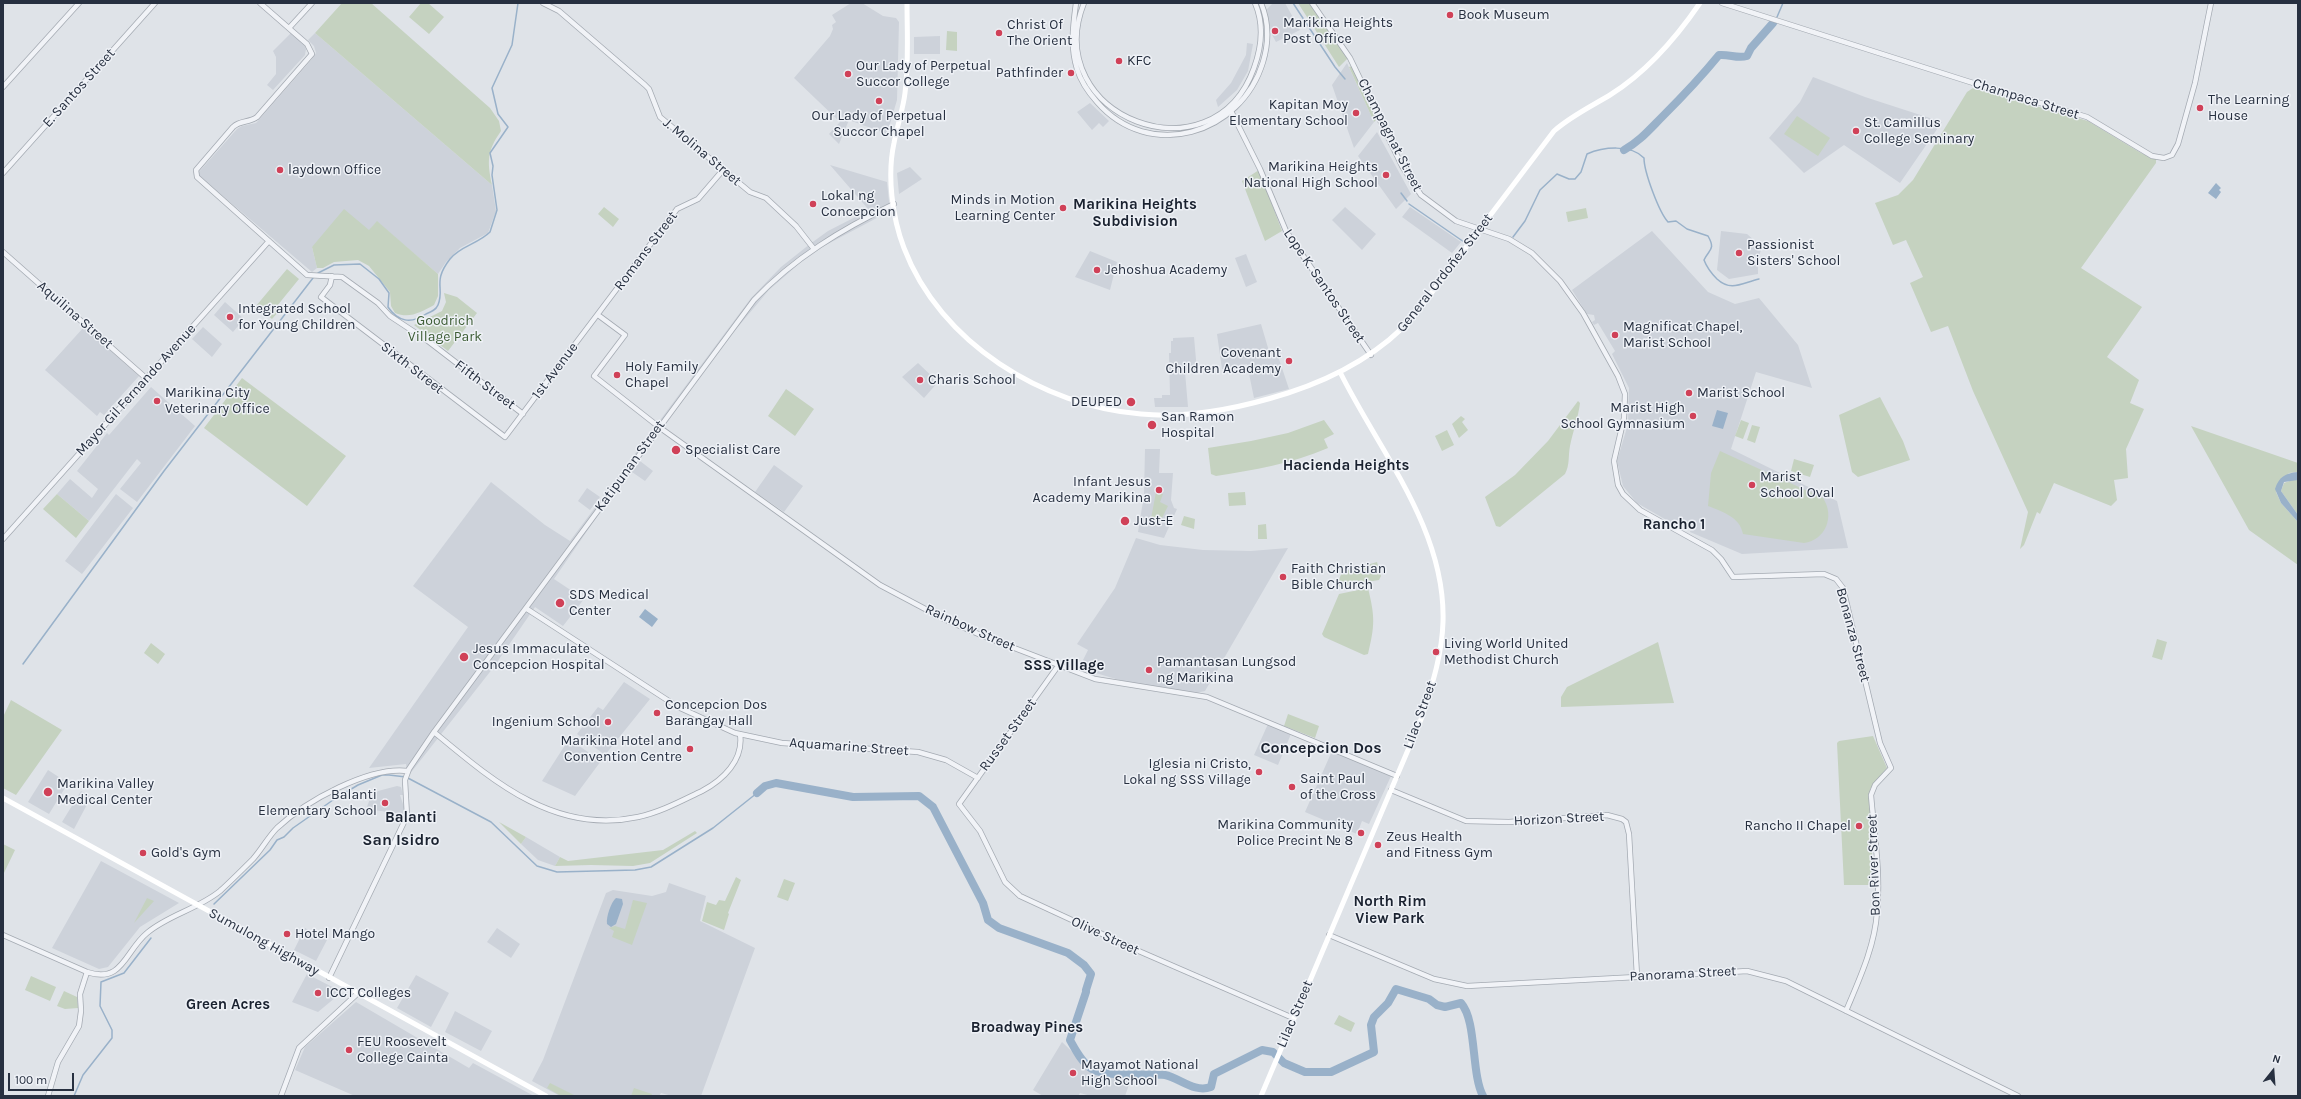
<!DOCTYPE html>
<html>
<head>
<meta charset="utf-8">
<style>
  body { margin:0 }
  #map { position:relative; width:2301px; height:1099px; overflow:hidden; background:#dfe3e8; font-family:Karla,sans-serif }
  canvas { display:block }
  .frame { position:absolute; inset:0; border:4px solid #273040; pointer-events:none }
  .north { position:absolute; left:2253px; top:1051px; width:40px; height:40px; -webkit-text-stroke:3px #eef1f6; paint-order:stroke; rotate:17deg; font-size:11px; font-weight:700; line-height:16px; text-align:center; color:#273040 }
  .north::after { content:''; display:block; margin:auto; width:14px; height:18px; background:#273040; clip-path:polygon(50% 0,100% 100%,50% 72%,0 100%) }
  .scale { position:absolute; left:8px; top:1073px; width:66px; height:18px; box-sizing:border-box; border:2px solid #273040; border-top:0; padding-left:5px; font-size:12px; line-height:14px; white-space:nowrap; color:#273040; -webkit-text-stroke:3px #eef1f6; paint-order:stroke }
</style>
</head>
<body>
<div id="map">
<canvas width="2301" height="1099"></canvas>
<div class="frame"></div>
<div class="north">N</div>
<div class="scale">100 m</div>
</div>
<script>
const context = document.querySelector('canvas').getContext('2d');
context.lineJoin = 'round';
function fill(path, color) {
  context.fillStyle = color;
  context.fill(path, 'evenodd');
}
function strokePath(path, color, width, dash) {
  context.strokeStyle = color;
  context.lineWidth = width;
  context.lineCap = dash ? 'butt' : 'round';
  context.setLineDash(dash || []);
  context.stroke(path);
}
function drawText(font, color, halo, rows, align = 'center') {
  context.font = font + ' Karla,sans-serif';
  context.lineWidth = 3;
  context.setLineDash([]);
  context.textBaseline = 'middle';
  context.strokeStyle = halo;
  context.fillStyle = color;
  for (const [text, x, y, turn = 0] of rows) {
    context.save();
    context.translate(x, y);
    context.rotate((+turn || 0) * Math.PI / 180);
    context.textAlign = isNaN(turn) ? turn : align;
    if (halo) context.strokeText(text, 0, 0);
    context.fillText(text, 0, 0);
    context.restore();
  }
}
fill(new Path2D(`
  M851 3H862L883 16 896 18 899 22 897 100 887 134 849 120 839 144 829 134 840 122 794 78 830 36 833 29 832 25 836 22 832 15Z
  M1273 3H1285L1300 30 1276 42 1270 31 1267 9Z
  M291 33 304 44 306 49 305 55 273 90 267 85 276 74V57L273 51Z
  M315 33 492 185 496 211 488 233 460 248 446 262 438 274 377 222 369 231 312 247 317 268 312 272 197 174 237 129 242 126 256 123 312 59 316 53 314 46 308 40Z
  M940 36V54H914V37Z
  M1247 43 1253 44 1248 71 1237 90 1218 107 1216 100 1231 83 1246 55Z
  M1347 63 1374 122 1354 148 1332 85Z
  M1813 77 1865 97 1942 122 1900 183 1844 145 1804 173 1769 138 1800 102Z
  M1090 103 1109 121 1103 127 1099 123 1092 130 1077 112Z
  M1377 132 1411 194 1396 209 1358 156Z
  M830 165 887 182 890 211 824 246 800 263 769 290 726 341 603 508 554 579 584 599 563 626 535 607 493 668 409 775 407 773 406 764 369 768 468 627 413 586 491 482 545 525 570 541 751 298 781 267 810 244 828 231 869 210Z
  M910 167 922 179 899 194 897 173Z
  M1345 207 1376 234 1362 250 1332 220Z
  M1410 207 1461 242 1452 253 1402 217Z
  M1652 231 1708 292 1735 304 1759 298 1798 345 1812 388 1756 372 1731 449 1837 501 1848 548 1742 554 1690 532 1691 526 1687 522 1682 521 1675 525 1637 503 1623 486 1617 461 1628 424 1629 388 1612 354 1615 351 1598 323 1594 325 1592 322 1595 320 1594 315 1587 314 1572 290Z
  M1721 231 1747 234 1762 247 1758 259V274L1729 279 1717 270Z
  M1090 251 1117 262 1110 290 1075 277Z
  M1246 254 1257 282 1246 287 1235 258Z
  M225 302 244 319 233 332 214 315Z
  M1261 324 1271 358 1278 356 1289 389 1254 398 1247 364 1222 369 1217 334Z
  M84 327 139 376 104 415 100 412 97 416 45 370Z
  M203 327 222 344 212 357 192 339Z
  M1194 337 1197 371 1185 372 1188 407H1155L1154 398H1162V395H1170L1169 353H1171V341H1173V338Z
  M918 363 938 382 924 398 902 377Z
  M151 387 195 426 137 502 120 489 141 463 137 459 89 521 57 494 70 479 92 498 98 489 77 471 107 433 109 435Z
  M1145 449H1160L1159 473H1173L1171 500 1174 508 1177 509 1164 538 1138 532 1144 495Z
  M640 461 653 471 645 481 632 472Z
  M774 465 803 486 784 512 755 492Z
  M587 488 600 497 590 510 578 501Z
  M116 494 133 508 82 574 65 561Z
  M1136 538 1160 545 1203 550 1251 551 1288 548 1205 691 1196 693 1126 682 1079 668 1088 650 1077 644 1115 588Z
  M624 682 650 699 605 755 577 734 598 707 603 710Z
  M1268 724 1291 734 1278 765 1254 755Z
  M569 739 601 761 575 796 542 781Z
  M1332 751 1391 776 1369 824 1362 821 1357 834 1305 812Z
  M48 770 68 783 49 814 28 802Z
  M397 786 401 787 403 795H400L404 807 403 814 366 809 370 799 378 791Z
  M81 791 91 797 74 829 62 822Z
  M526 837 560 857 555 866 538 860 521 844Z
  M101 861 179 903 140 927 108 967 99 969 52 948Z
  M669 883 706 896 700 921 755 948 701 1096H672L661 1093 659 1096H560L532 1081 543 1060 606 893 613 890 652 896 666 892Z
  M305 928 327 940 316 961 294 950Z
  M497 928 520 944 511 958 487 942Z
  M307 974 342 992 318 1012 292 1002Z
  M416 975 449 993 431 1027 397 1008Z
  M356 1002 469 1068 473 1063 534 1096H355L295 1070 305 1047Z
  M455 1011 492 1031 481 1051 445 1032Z
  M1062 1042 1090 1069 1130 1082 1125 1096H1091L1080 1093 1078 1096H1043L1033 1090Z`), '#cdd2da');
fill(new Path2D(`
  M342 3H371L490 108 499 121 501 131C487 151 487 161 492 185L315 33Z
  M421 3H428L444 17 429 34 409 17Z
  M1298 3H1309L1348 58 1339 67Z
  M947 31 957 32V51L946 50Z
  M1352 66 1377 119 1374 122 1349 67Z
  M1973 88 2088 121 2141 153 2156 159V163L2081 268 2142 307 2107 357 2139 380 2130 403 2144 409 2126 449 2128 478 2114 480 2117 500 2111 506 2054 483 2040 514 2037 512 2024 545 2020 549 2028 512 1973 391 1948 326 1931 332 1910 283 1923 277 1906 240 1893 245 1875 203 1898 195 1913 180 1967 92Z
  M1797 116 1830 138 1818 156 1784 134Z
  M1259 170 1282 231 1265 241 1242 181Z
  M604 207 619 219 613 227 598 214Z
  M1586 208 1588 218 1568 222 1566 212Z
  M344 209 369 230 377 221 438 274V296L434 305C421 312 410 319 395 313L391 306 390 292 369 266 358 260 334 262 323 268H317L312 247Z
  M287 269 299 279 277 306 281 309 272 319 256 306Z
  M444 293 457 297 477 313 448 351 414 325 442 311 446 302Z
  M242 378 346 456 307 506 204 428Z
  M786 389 814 409 795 436 768 416Z
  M1880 397 1903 441 1910 460 1858 477 1852 472 1839 415Z
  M1578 401 1580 403C1578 419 1573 431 1570 446 1568 456 1570 465 1565 474L1500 527 1496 526 1485 497 1515 475 1548 441Z
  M1461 416 1465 419 1462 422 1468 430 1459 438 1452 424Z
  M1324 420 1334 434 1324 439 1328 448C1291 464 1254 470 1216 476L1211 474 1208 448 1251 441 1288 433Z
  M1741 420 1749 423 1743 439 1735 436Z
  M1752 425 1760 427 1755 443 1747 440Z
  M2191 426 2298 463V472L2289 473 2276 492 2281 503 2298 522V565L2249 530Z
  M1447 430 1454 445 1442 451 1435 436Z
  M1720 451 1823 498C1835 516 1826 540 1804 543L1743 534C1740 517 1723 512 1708 506L1711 473Z
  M1794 459 1814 465 1810 477 1791 471Z
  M2295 479 2298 480V515L2281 491 2284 483Z
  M1156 492 1163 494 1160 502 1168 506 1158 526 1150 524Z
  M1245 492 1246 505 1229 506 1228 493Z
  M57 494 89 521 76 538 43 509Z
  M1184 516 1195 519 1194 529 1181 525Z
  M1266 524 1267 539H1258V525Z
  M1377 562 1381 576 1379 580 1336 587 1342 572Z
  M1368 588C1375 617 1375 625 1368 654L1364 655 1324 637 1322 634 1339 594Z
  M2157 639 2167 642 2162 660 2152 657Z
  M1658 642 1674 703 1561 707V697L1567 687Z
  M151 643 165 654 158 664 144 653Z
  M11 700 62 730 16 795 3 788V717Z
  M1288 714 1319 726 1315 738 1284 726Z
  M1873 736 1887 768 1870 789 1873 885H1844L1837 743 1839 741Z
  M499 822 526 837 521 844Z
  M695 831 697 833 650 863 633 866 591 865 555 866 560 857 568 861 663 850Z
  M3 844 15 850 3 875Z
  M736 877 741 880 728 913 729 914 724 930 702 921 707 902 716 905 719 900 725 901Z
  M784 879 795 883 788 901 777 897Z
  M147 898 154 901 134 923Z
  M633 900 647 903 632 945 612 937 614 931 609 928 615 926 625 929Z
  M31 976 56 987 50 1001 25 990Z
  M64 991 77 997 78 1008 65 1009 57 1006Z
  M1339 1015 1355 1023 1351 1032 1334 1024Z
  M550 1083 576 1096H561L547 1088Z
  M634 1088 652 1094 651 1096H631Z`), '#c5d2c0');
fill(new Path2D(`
  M2216 183 2221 188 2219 190 2221 192 2216 199 2208 193Z
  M1717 410 1728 413 1723 429 1712 426Z
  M2298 472V480L2284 482 2281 491 2298 515V522L2281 503 2275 489C2279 477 2285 473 2298 472Z
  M645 609 658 619 652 627 639 617Z
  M616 898 622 899 623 904 616 924 611 927 607 924C606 917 611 902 616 898Z`), '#99b1c9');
strokePath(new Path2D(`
  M1293 3 1335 67 1345 79
  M1777 17 1783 3
  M1401 193 1407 201
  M1409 204 1464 242
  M1513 237 1525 221 1540 190 1557 174 1569 179H1575L1581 172 1587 154C1603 147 1631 144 1644 158 1644 172 1659 212 1668 222L1676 221 1687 229 1708 236C1716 250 1709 249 1704 260 1707 268 1711 273 1717 279 1731 292 1742 283 1759 279
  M318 273 334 265 360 264 379 279 389 293 388 307C398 322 411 324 426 314 431 312 436 310 438 305 445 288 432 282 450 259 460 246 478 244 490 232L497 210 492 175 493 166 490 153 508 127 498 114 492 88 512 45 518 3
  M23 664 164 471 313 278
  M214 904 270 850 277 840 284 837 293 828 333 800 358 785 382 775H389L406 777 491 822 537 866 557 872 635 870 651 867 713 828 757 793
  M74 1096 83 1075 112 1038V1030L100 1006 101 982 124 973 151 938`), '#99b1c9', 1.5);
strokePath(new Path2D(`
  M1624 150C1639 142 1650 129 1662 117 1682 97 1701 77 1719 55 1730 54 1737 59 1747 56L1751 48 1773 23
  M757 793 765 786 776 783 853 797 919 796 933 807 983 903 988 920 999 928 1068 953 1084 965 1091 974 1086 990
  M1086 992 1070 1040C1075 1049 1082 1063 1092 1069 1108 1078 1145 1073 1165 1075 1180 1078 1194 1093 1211 1087L1214 1074 1262 1050 1273 1052 1284 1063 1305 1072H1331L1374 1052 1371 1025 1374 1017 1388 1003 1396 989 1429 999 1437 1005 1445 1007 1461 1003C1477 1021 1471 1074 1483 1096`), '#99b1c9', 8);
const tertiary = new Path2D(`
  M260 3 307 44 312 54 257 117C249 123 240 120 233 127L196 170 197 177 307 275 342 277 378 303 390 316 428 341 523 414
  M543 3 559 11 645 85 649 89 660 117 750 192 766 198 796 226 814 249
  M1076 3C1073 26 1070 46 1077 69 1081 82 1088 92 1097 102 1149 162 1241 135 1263 62 1269 42 1269 22 1261 3
  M1084 3C1039 117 1213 183 1254 68 1262 46 1264 24 1255 3
  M1312 3 1350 58 1402 166 1421 195 1456 221 1509 239 1532 253 1560 281 1583 313 1618 376 1625 394 1624 418 1614 461 1618 485 1623 494 1640 510 1712 550 1721 559 1733 577 1824 574 1836 579 1843 588 1880 743 1891 768 1875 785 1871 795C1874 833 1881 873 1877 912 1875 946 1859 980 1846 1011
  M1722 3 1970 82 2087 117 2152 156 2164 158 2172 155 2178 144 2195 83 2211 3
  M289 28 312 3
  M3 87 79 3
  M1231 111 1260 169 1286 231 1371 355
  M3 173 155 3
  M3 252 147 379
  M332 276 330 285 321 297 505 437 677 209 698 199 723 170
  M598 315 625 335 594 376 659 427 880 585 946 620 983 636 1095 679 1207 697 1397 776
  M3 539 269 241
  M527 609 678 707 735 733 782 743 918 752 946 760 978 778
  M1058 666 959 804 980 831 1005 882 1020 896 1141 952 1293 1018
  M434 732C493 781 555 835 638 817 661 812 681 801 702 791 723 780 744 760 740 734
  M1391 790 1466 821 1509 822 1607 815 1622 819 1626 822 1629 834 1637 976
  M3 935 87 972C123 984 125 951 147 933 168 915 198 909 220 891 231 881 243 869 253 859 262 849 268 837 277 828 306 801 369 766 408 771
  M1329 935 1434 979 1467 986 1731 972 1747 971 1786 981 2018 1096
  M329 978 407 816 405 780 409 769 434 732 754 300C794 258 842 229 894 204
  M48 1096 58 1062 79 1026 81 1011 80 994 87 972
  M281 1096 299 1048 358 993`);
strokePath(tertiary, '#a4aab2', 6);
strokePath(tertiary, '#f1f3f7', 4.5);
strokePath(new Path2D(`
  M907 3C907 33 909 63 905 93 903 110 897 126 894 143 887 175 892 217 904 248 940 343 1043 406 1141 414 1191 419 1241 408 1288 393 1337 377 1380 354 1414 316L1554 131C1571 116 1590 107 1610 95 1647 72 1676 38 1700 3
  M3 798 546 1096
  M1261 1096 1422 717C1432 685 1442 655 1443 622 1446 529 1379 451 1340 372`), '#fff', 5);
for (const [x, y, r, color] of [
  [1450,15,4,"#d04158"],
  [1275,31,4,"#d04158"],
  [999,33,4,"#d04158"],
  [1119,61,4,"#d04158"],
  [1071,73,4,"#d04158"],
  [848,74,4,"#d04158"],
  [879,101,4,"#d04158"],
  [2200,108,4,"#d04158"],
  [1356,113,4,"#d04158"],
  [1856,131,4,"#d04158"],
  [280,170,4,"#d04158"],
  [1386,175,4,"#d04158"],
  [813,204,4,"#d04158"],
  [1063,208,4,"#d04158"],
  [1739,253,4,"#d04158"],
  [1097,270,4,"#d04158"],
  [230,317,4,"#d04158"],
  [1615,335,4,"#d04158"],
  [1289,361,4,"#d04158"],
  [617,375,4,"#d04158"],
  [920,380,4,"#d04158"],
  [1689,393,4,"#d04158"],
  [157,401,4,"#d04158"],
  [1131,402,5,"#d04158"],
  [1693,416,4,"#d04158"],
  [1152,425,5,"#d04158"],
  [676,450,5,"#d04158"],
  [1752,485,4,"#d04158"],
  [1159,490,4,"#d04158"],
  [1125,521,5,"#d04158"],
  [1283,577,4,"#d04158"],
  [560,603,5,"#d04158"],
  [1436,652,4,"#d04158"],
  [464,657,5,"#d04158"],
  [1149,670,4,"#d04158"],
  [657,713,4,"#d04158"],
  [608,722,4,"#d04158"],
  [690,749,4,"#d04158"],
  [1259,772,4,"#d04158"],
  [1292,787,4,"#d04158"],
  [48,792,5,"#d04158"],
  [385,803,4,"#d04158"],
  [1859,826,4,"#d04158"],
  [1361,833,4,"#d04158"],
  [1378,845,4,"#d04158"],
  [143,853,4,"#d04158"],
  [287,934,4,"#d04158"],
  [318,993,4,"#d04158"],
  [349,1050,4,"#d04158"],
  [1073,1073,4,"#d04158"]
]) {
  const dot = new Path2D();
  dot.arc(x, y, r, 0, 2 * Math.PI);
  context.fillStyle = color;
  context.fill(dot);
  strokePath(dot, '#eef1f6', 1.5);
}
drawText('14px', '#273040', '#eef1f6', [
  ["Book Museum",1458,15],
  ["Marikina Heights",1283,23],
  ["Post Office",1283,39],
  ["Christ Of",1007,25],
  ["The Orient",1007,41],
  ["KFC",1127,61],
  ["Our Lady of Perpetual",856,66],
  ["Succor College",856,82],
  ["Pathfinder",1063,73,"right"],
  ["The Learning",2208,100],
  ["House",2208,116],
  ["Kapitan Moy",1348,105,"right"],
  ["Elementary School",1348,121,"right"],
  ["Our Lady of Perpetual",879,116,"center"],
  ["Succor Chapel",879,132,"center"],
  ["St. Camillus",1864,123],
  ["College Seminary",1864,139],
  ["Marikina Heights",1378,167,"right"],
  ["National High School",1378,183,"right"],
  ["laydown Office",288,170],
  ["Lokal ng",821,196],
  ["Concepcion",821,212],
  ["Minds in Motion",1055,200,"right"],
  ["Learning Center",1055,216,"right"],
  ["Passionist",1747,245],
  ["Sisters' School",1747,261],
  ["Jehoshua Academy",1105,270],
  ["Integrated School",238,309],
  ["for Young Children",238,325],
  ["Magnificat Chapel,",1623,327],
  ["Marist School",1623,343],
  ["Covenant",1281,353,"right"],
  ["Children Academy",1281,369,"right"],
  ["Holy Family",625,367],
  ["Chapel",625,383],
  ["Charis School",928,380],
  ["Marikina City",165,393],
  ["Veterinary Office",165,409],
  ["Marist School",1697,393],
  ["DEUPED",1122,402,"right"],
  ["Marist High",1685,408,"right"],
  ["School Gymnasium",1685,424,"right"],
  ["San Ramon",1161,417],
  ["Hospital",1161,433],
  ["Specialist Care",685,450],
  ["Marist",1760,477],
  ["School Oval",1760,493],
  ["Infant Jesus",1151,482,"right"],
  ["Academy Marikina",1151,498,"right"],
  ["Just-E",1134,521],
  ["Faith Christian",1291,569],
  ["Bible Church",1291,585],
  ["SDS Medical",569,595],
  ["Center",569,611],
  ["Living World United",1444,644],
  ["Methodist Church",1444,660],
  ["Jesus Immaculate",473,649],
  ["Concepcion Hospital",473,665],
  ["Pamantasan Lungsod",1157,662],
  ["ng Marikina",1157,678],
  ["Concepcion Dos",665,705],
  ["Barangay Hall",665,721],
  ["Ingenium School",600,722,"right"],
  ["Marikina Hotel and",682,741,"right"],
  ["Convention Centre",682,757,"right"],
  ["Iglesia ni Cristo,",1251,764,"right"],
  ["Lokal ng SSS Village",1251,780,"right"],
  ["Saint Paul",1300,779],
  ["of the Cross",1300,795],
  ["Marikina Valley",57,784],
  ["Medical Center",57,800],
  ["Balanti",377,795,"right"],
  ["Elementary School",377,811,"right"],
  ["Marikina Community",1353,825,"right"],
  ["Police Precint № 8",1353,841,"right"],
  ["Rancho II Chapel",1851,826,"right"],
  ["Zeus Health",1386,837],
  ["and Fitness Gym",1386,853],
  ["Gold's Gym",151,853],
  ["Hotel Mango",295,934],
  ["ICCT Colleges",326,993],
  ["FEU Roosevelt",357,1042],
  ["College Cainta",357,1058],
  ["Mayamot National",1081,1065],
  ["High School",1081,1081]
], 'left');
drawText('14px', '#273040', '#eef1f6', [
  ["E. Santos Street",79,88,-48],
  ["Champaca Street",2026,99,17],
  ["Champagnat Street",1390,135,63],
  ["J. Molina Street",702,152,40],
  ["Romans Street",646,251,-53],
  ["General Ordoñez Street",1445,273,-52],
  ["Lope K. Santos Street",1324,286,56],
  ["Aquilina Street",75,315,41],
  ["Sixth Street",412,368,38],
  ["1st Avenue",555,371,-53],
  ["Fifth Street",485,385,37],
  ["Mayor Gil Fernando Avenue",136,390,-48],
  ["Katipunan Street",630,466,-54],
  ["Rainbow Street",970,628,24],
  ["Bonanza Street",1853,635,75],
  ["Lilac Street",1420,715,-70],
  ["Russet Street",1008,735,-54],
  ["Aquamarine Street",849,747,4],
  ["Horizon Street",1559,819,-3],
  ["Bon River Street",1874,865,-92],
  ["Olive Street",1105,936,25],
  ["Sumulong Highway",264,942,29],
  ["Panorama Street",1683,974,-3],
  ["Lilac Street",1295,1014,-67]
]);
drawText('14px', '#3c5c34', '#eef1f6', [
  ["Goodrich",445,321],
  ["Village Park",445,337]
]);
drawText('bold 15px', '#1a2230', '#eef1f6', [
  ["Marikina Heights",1135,205],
  ["Subdivision",1135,222],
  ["Hacienda Heights",1346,466],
  ["Rancho 1",1674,525],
  ["SSS Village",1064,666],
  ["Balanti",411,818],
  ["North Rim",1390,902],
  ["View Park",1390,919],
  ["Green Acres",228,1005],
  ["Broadway Pines",1027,1028]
]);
drawText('bold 16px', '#1a2230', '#eef1f6', [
  ["Concepcion Dos",1321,748],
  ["San Isidro",401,840]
]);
</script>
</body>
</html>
